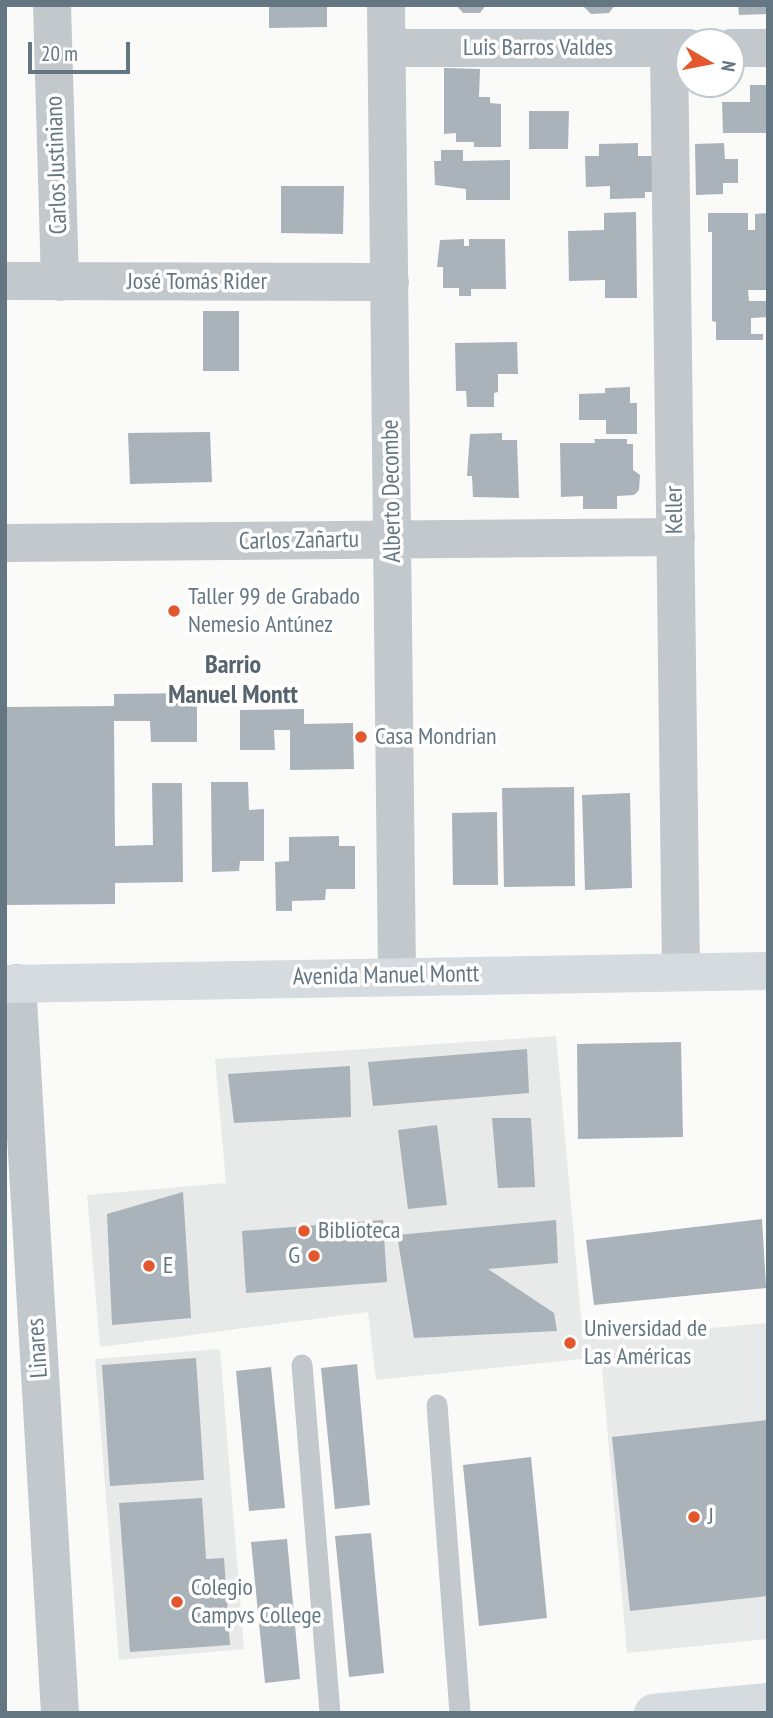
<!DOCTYPE html>
<html>
<head>
<meta charset="utf-8">
<style>
  body { margin:0 }
  #map { position:relative; width:773px; height:1718px; overflow:hidden; background:#fafaf8; font-family:"PT Sans Narrow",sans-serif }
  canvas { display:block }
  .frame { position:absolute; inset:0; border:7px solid #657683; pointer-events:none }
  .north { position:absolute; left:675px; top:28px; width:70px; height:70px; box-sizing:border-box; background:#fff; border:2px solid #c1c8cd; border-radius:50%; rotate:100deg; font-size:19px; font-weight:700; line-height:28px; text-align:center; color:#657683 }
  .north::after { content:''; display:block; margin:auto; width:24px; height:32px; background:#e4572e; clip-path:polygon(50% 0,100% 100%,50% 72%,0 100%) }
  .scale { position:absolute; left:28px; top:42px; width:102px; height:32px; box-sizing:border-box; border:4px solid #657683; border-top:0; padding-left:9px; font-size:21px; line-height:24px; white-space:nowrap; color:#657683; -webkit-text-stroke:5px #fff; paint-order:stroke }
</style>
</head>
<body>
<div id="map">
<canvas width="773" height="1718"></canvas>
<div class="frame"></div>
<div class="north">N</div>
<div class="scale">20 m</div>
</div>
<script>
const context = document.querySelector('canvas').getContext('2d');
context.lineJoin = 'round';
function fill(path, color) {
  context.fillStyle = color;
  context.fill(path, 'evenodd');
}
function strokePath(path, color, width, dash) {
  context.strokeStyle = color;
  context.lineWidth = width;
  context.lineCap = dash ? 'butt' : 'round';
  context.setLineDash(dash || []);
  context.stroke(path);
}
function drawText(font, color, halo, rows, align = 'center') {
  context.font = font + ' "PT Sans Narrow",sans-serif';
  context.lineWidth = 7;
  context.setLineDash([]);
  context.textBaseline = 'middle';
  context.strokeStyle = halo;
  context.fillStyle = color;
  for (const [text, x, y, turn = 0] of rows) {
    context.save();
    context.translate(x, y);
    context.rotate((+turn || 0) * Math.PI / 180);
    context.textAlign = isNaN(turn) ? turn : align;
    if (halo) context.strokeText(text, 0, 0);
    context.fillText(text, 0, 0);
    context.restore();
  }
}
fill(new Path2D(`
  M556 1036 583 1339 768 1323V1639L627 1653 601 1357 376 1380 368 1312 100 1347 87 1195 226 1183 215 1059Z
  M220 1349 244 1649 119 1660 95 1359Z`), '#e8e9e9');
fill(new Path2D(`
  M269 5H327V27L269 28Z
  M456 5H486L480 13H463Z
  M582 5H615L609 13 591 14Z
  M738 5H768V14L739 15Z
  M444 68 480 69 479 97H490V103L501 104V147H474V142H456V133L444 134Z
  M750 85H768V133H723L722 102H750Z
  M529 111H569L568 149H529Z
  M638 143V156H654V192H645V198L610 199V186L586 187 585 156H599V144Z
  M724 143 725 159H738V183H723V194L696 195 695 144Z
  M441 150H463V161L510 160V200H466V189L435 185 434 161H441Z
  M281 186H344L343 234 281 233Z
  M636 212 637 298H605V280L569 281 568 231 604 230V213Z
  M708 213H748V230H755V214L768 213V290H748L749 301H768V317L751 318V334H763V340H716V322L712 321V232H708Z
  M464 239V246H469V239H505L506 289H471V296H459V288H443V267H437L440 240Z
  M203 311H239V371H203Z
  M517 342 518 374H498V392L494 393V407H467L466 391H456L455 343Z
  M630 387V403H637V434H606V420H579V394L605 393V388Z
  M210 432 212 482 130 484 128 433Z
  M502 433V440H517L519 498 473 497 472 476H467L470 434Z
  M594 439H627V444H633V470L640 475 639 490 634 495 617 496V509H583V496L561 497 560 443H595Z
  M197 693V742H151L150 721H114L115 846 153 845 152 783H182L183 882 115 883V904L5 905V707L114 706V694Z
  M304 709V724L353 723 354 769 290 770V730H274L275 750H240V710Z
  M211 782H248L249 810 264 809V861H240L239 871 212 872Z
  M574 787 575 886 504 887 502 788Z
  M630 793 632 888 585 890 582 795Z
  M497 812 498 885H453L452 813Z
  M339 836V846H355V889H326L325 900 292 901V911H276L275 862 289 861V837Z
  M681 1042 683 1137 578 1139 577 1044Z
  M527 1049 529 1093 373 1106 368 1062Z
  M350 1066 351 1117 234 1123 228 1074Z
  M492 1118H531L535 1187 498 1188Z
  M437 1125 447 1205 408 1209 398 1130Z
  M183 1192 191 1318 112 1325 107 1214Z
  M762 1219 766 1288 594 1305 586 1240Z
  M383 1220 387 1282 246 1293 242 1231Z
  M556 1220 558 1263 488 1269 554 1313 557 1331 414 1338 397 1235Z
  M196 1358 204 1480 110 1486 102 1365Z
  M357 1364 370 1505 335 1509 321 1368Z
  M271 1367 285 1508 249 1511 236 1371Z
  M768 1420V1596L630 1611 612 1437Z
  M531 1457 547 1618 479 1626 463 1465Z
  M202 1498 206 1559 224 1558 230 1645 130 1652 119 1503Z
  M371 1533 384 1673 349 1677 335 1536Z
  M287 1539 300 1679 265 1683 251 1542Z`), '#aab3b9');
strokePath(new Path2D(`
  M302 1365 330 1713
  M437 1405 460 1713`), '#c3c8cc', 21);
strokePath(new Path2D(`
  M52 5 60 282
  M386 5 397 976
  M387 48H689
  M669 48 681 971
  M731 48H768
  M5 281 390 282
  M5 543 676 537
  M17 983 60 1713`), '#c3c8cc', 38);
strokePath(new Path2D(`
  M5 984 768 971
  M653 1713 768 1702`), '#d6dbdf', 38);
for (const [x, y, r, color] of [
  [174,611,7,"#e4572e"],
  [361,737,7,"#e4572e"],
  [304,1231,7,"#e4572e"],
  [314,1256,7,"#e4572e"],
  [149,1266,7,"#e4572e"],
  [570,1343,7,"#e4572e"],
  [694,1517,7,"#e4572e"],
  [177,1602,7,"#e4572e"]
]) {
  const dot = new Path2D();
  dot.arc(x, y, r, 0, 2 * Math.PI);
  context.fillStyle = color;
  context.fill(dot);
  strokePath(dot, '#fff', 2.5);
}
drawText('24px', '#657683', '#fff', [
  ["Luis Barros Valdes",538,48],
  ["Carlos Justiniano",57,165,-92],
  ["José Tomás Rider",197,282],
  ["Alberto Decombe",392,491,-91],
  ["Keller",675,510,-91],
  ["Carlos Zañartu",299,541,-1],
  ["Avenida Manuel Montt",386,976,-1],
  ["Linares",38,1348,-94]
]);
drawText('24px', '#657683', '#fff', [
  ["Taller 99 de Grabado",188,597],
  ["Nemesio Antúnez",188,625],
  ["Casa Mondrian",375,737],
  ["Biblioteca",318,1231],
  ["G",300,1256,"right"],
  ["E",163,1266],
  ["Universidad de",584,1329],
  ["Las Américas",584,1357],
  ["J",708,1517],
  ["Colegio",191,1588],
  ["Campvs College",191,1616]
], 'left');
drawText('bold 26px', '#57646e', '#fff', [
  ["Barrio",233,666],
  ["Manuel Montt",233,696]
]);
</script>
</body>
</html>
